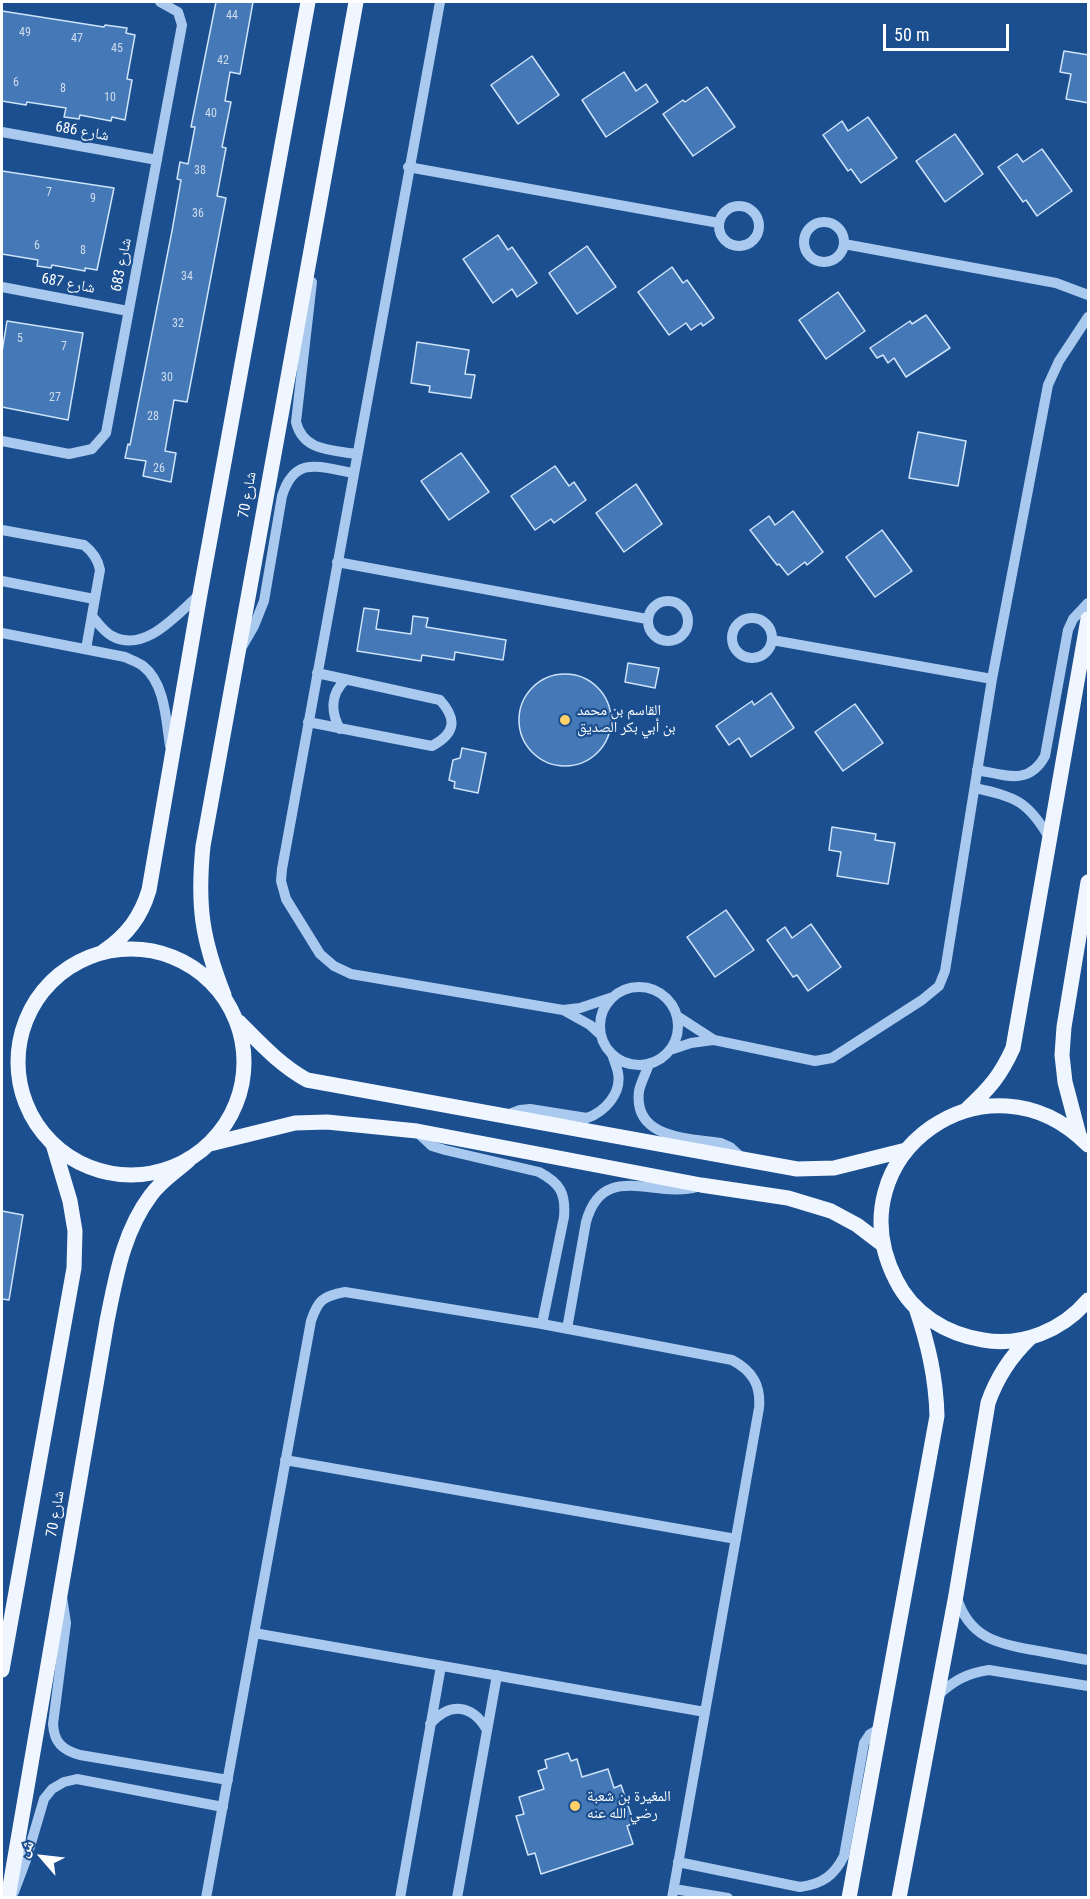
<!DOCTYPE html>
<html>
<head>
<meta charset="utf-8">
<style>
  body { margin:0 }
  #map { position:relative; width:1090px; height:1899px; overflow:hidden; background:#1b4f8f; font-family:"Roboto Condensed","Noto Naskh Arabic",sans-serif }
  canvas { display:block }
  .frame { position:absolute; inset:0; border:3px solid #fff; pointer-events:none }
  .north { position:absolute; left:12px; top:1827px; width:60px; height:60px; -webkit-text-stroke:4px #1b4f8f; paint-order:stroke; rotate:298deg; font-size:16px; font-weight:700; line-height:24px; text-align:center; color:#fff }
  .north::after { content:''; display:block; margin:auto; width:21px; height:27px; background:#fff; clip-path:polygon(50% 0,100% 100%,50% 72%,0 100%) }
  .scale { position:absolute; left:883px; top:24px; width:126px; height:27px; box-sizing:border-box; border:3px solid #fff; border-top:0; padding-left:8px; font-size:18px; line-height:21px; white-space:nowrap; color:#fff; -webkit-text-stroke:4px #1b4f8f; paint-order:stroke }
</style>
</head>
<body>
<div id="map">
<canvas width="1090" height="1899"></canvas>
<div class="frame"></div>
<div class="north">ش</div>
<div class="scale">50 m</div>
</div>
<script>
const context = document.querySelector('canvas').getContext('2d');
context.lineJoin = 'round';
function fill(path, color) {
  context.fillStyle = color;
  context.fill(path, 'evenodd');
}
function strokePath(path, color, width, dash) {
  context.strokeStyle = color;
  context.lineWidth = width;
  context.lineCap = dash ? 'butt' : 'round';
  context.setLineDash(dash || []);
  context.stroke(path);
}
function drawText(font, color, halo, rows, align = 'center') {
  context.font = font + ' "Roboto Condensed","Noto Naskh Arabic",sans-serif';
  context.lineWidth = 4.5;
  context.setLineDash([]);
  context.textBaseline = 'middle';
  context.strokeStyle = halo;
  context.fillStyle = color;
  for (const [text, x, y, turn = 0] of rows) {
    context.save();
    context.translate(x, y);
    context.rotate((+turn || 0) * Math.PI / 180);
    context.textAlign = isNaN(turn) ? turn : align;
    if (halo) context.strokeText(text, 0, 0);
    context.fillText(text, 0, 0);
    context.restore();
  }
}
const building = new Path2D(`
  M216 2H253L240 74 230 72 225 101 231 102 222 147 226 148 217 196 226 198 197 350 187 402 174 400 165 451 176 453 171 482 143 476 146 461 125 458 128 444 130 445 172 231 181 180 177 179 180 162 188 164 195 127H191Z
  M2 11 104 27 105 25 127 28 126 33 135 35 127 79 132 80 125 120 112 117 111 121 80 115 79 119 64 117 66 108 27 102 26 105 2 101Z
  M1064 51 1089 55V103L1066 99 1071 74 1060 72Z
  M532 56 559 95 518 124 491 85Z
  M624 72 636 91 646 84 658 102 606 137 582 100Z
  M707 87 735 127 693 156 663 114 683 100 685 102Z
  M868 117 897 158 861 183 851 169 848 171 823 135 842 121 848 131Z
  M955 134 983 174 945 202 916 161Z
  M1042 149 1072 191 1037 216 1026 200 1023 202 998 167 1017 154 1023 162Z
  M2 171 114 188 97 270 85 268V271L52 265 51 268 37 266 38 260 2 254Z
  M498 235 508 250 512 247 537 283 517 297 512 289 493 303 463 259Z
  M587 246 616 287 577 314 549 273Z
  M672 267 683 283 687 280 714 318 703 326 701 323 691 330 686 323 669 335 638 292Z
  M838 292 865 331 826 359 799 320Z
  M926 315 950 348 906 377 894 358 888 363 883 355 877 358 870 348 910 321 912 324Z
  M7 321 83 333 68 420 2 407V352Z
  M417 342 469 350 465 374 475 375 471 398 429 392 430 386 411 383Z
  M918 432 966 441 958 486 909 478Z
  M461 453 489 492 449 520 421 481Z
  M555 466 569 486 574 482 586 500 554 523 551 519 535 530 511 496Z
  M636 484 662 524 624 552 596 513Z
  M793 511 823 552 807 565 805 562 788 575 779 564 777 565 750 530 769 516 775 525Z
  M882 530 912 571 875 597 846 557Z
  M364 608 379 610 376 629 411 634 413 616 428 618 426 627 506 640 503 660 455 652 454 660 422 655 421 661 357 651Z
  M628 663 659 668 655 688 625 682Z
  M519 720a46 46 0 1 1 92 0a46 46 0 1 1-92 0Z
  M771 693 794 728 751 757 739 738 729 745 716 726 752 701 754 705Z
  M855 704 883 743 843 771 815 732Z
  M462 748 486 753 478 793 454 788 455 782 449 780 453 760 460 758Z
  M832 827 876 834 875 840 895 843 888 884 837 876 841 852 829 850Z
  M726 910 754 950 715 977 687 937Z
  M811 924 841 967 808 991 797 975 793 977 767 940 785 927 792 938Z
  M2 1211 23 1215 9 1300 2 1299Z
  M568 1753 571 1761 577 1759 582 1777 608 1769 614 1788 621 1785 634 1823 627 1826 633 1844 541 1874 535 1853 528 1855 516 1816 524 1814 519 1797 544 1789 538 1771 547 1768 545 1760Z`);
fill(building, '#4478b7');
strokePath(building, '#cfe3fa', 1.5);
strokePath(new Path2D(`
  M440 2 282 869 281 881 286 899 320 954 334 966 351 974 563 1010 580 1008 613 997
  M2 132 157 160
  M408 167 719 223
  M719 226a20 20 0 1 1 40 0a20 20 0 1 1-40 0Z
  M804 242a20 20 0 1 1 40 0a20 20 0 1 1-40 0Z
  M844 244 1056 283 1088 295
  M312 282 296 422C303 451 331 450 356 454
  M2 287 128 311
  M2 441 69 454 92 449 106 433 182 25 178 12 160 2
  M2 530 84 545C93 552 98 559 100 570L86 649
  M337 562 647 619
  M2 581 94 599
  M648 621a20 20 0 1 1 40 0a20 20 0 1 1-40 0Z
  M92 616C98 623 104 632 112 636 145 654 177 614 200 594
  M732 638a20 20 0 1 1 40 0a20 20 0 1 1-40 0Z
  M2 633 125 657C131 660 138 662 143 666 165 683 166 720 170 746
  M772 640 992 679
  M243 645 254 626 264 601 282 496C295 455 319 467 353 473
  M308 722 432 746C456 733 457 719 440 700L317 673
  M340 729C330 711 331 693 346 679
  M977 770C1005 775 1029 786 1045 756L1068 630 1073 619 1088 603
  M975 788C1016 797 1028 801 1050 839
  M600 1026a39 39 0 1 1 78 0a39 39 0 1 1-78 0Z
  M563 1010 590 1025 601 1035
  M677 1016 714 1040 815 1061 832 1058 922 1000 939 986 945 971 992 679 1048 385 1059 361 1088 317
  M670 1050 691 1043 713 1040
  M649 1064C646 1073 641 1082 639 1091 633 1139 688 1138 721 1143L730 1147 742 1158
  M507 1115 520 1110 530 1109 587 1118C604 1112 622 1094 618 1073 617 1067 614 1061 612 1054
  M417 1132 432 1146 445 1150 539 1172C560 1183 566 1193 564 1217L542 1324
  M567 1329 586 1222C603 1160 654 1199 697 1187
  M285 1460 736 1539
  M62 1597 66 1623 53 1724C54 1742 62 1750 80 1755L228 1780
  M957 1598C969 1637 997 1644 1033 1650 1051 1653 1070 1657 1088 1660
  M254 1633 705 1712
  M937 1696C953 1681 967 1673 989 1670L1088 1686
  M430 1724C450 1702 472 1704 487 1730
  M678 1862 800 1887C822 1884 834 1876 844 1856L864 1743 870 1734 879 1729
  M674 1889 728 1898
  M14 1892 26 1860 44 1799 52 1789 64 1782 77 1779 223 1807
  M206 1898 311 1321C318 1300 323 1296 345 1292L542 1324 732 1360C753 1371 761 1386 759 1408L672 1898
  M400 1898 441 1666
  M457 1898 497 1675`), '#a9c9ee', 10);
strokePath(new Path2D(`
  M18 1062a113 113 0 1 1 226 0a113 113 0 1 1-226 0Z
  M104 951C127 935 141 917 149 890L200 594 308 2
  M224 995C202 939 197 906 203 846L356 2
  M239 1022C261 1044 280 1065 307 1080L797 1169 834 1168 906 1150
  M967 1109C989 1089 1001 1075 1013 1048L1088 619
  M1079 1135 1065 1082 1062 1055 1064 1027 1088 882
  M210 1144 295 1123 327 1122 417 1131 701 1185 788 1198 831 1211 857 1225 882 1244
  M1088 1145C989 1044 832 1155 896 1280 913 1314 946 1334 983 1340 1022 1347 1063 1330 1088 1300
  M2 1670 74 1268 75 1231 70 1201 53 1144
  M8 1898 107 1321C116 1277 123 1232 151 1195 161 1181 177 1171 189 1160
  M849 1898 937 1416C936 1377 928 1344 916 1308
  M899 1898 956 1595 988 1403C997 1377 1010 1357 1030 1338`), '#f0f6ff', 15);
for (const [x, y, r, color] of [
  [565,720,6,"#ffd166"],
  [575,1806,6,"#ffd166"]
]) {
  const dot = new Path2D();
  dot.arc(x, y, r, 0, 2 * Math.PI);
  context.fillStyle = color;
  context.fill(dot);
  strokePath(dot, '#1b4f8f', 2);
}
drawText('12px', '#d0dded', null, [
  ["44",232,16],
  ["49",25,33],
  ["47",77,39],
  ["45",117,49],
  ["42",223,61],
  ["6",16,83],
  ["8",63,89],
  ["10",110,98],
  ["40",211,114],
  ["38",200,171],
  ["7",49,193],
  ["9",93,199],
  ["36",198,214],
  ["6",37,246],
  ["8",83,251],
  ["34",187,277],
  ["32",178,324],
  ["5",20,339],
  ["7",64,347],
  ["30",167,378],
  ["27",55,398],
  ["28",153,417],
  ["26",159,469]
]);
drawText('15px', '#fff', '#1b4f8f', [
  ["شارع 686",82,132,10],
  ["شارع 683",122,265,-79],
  ["شارع 687",68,284,11],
  ["شارع 70",248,495,-80],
  ["شارع 70",56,1514,-80]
]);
drawText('15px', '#fff', '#1b4f8f', [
  ["القاسم بن محمد",577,711],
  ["بن أبي بكر الصديق",577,728],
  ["المغيرة بن شعبة",587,1797],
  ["رضي الله عنه",587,1814]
], 'left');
</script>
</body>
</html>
